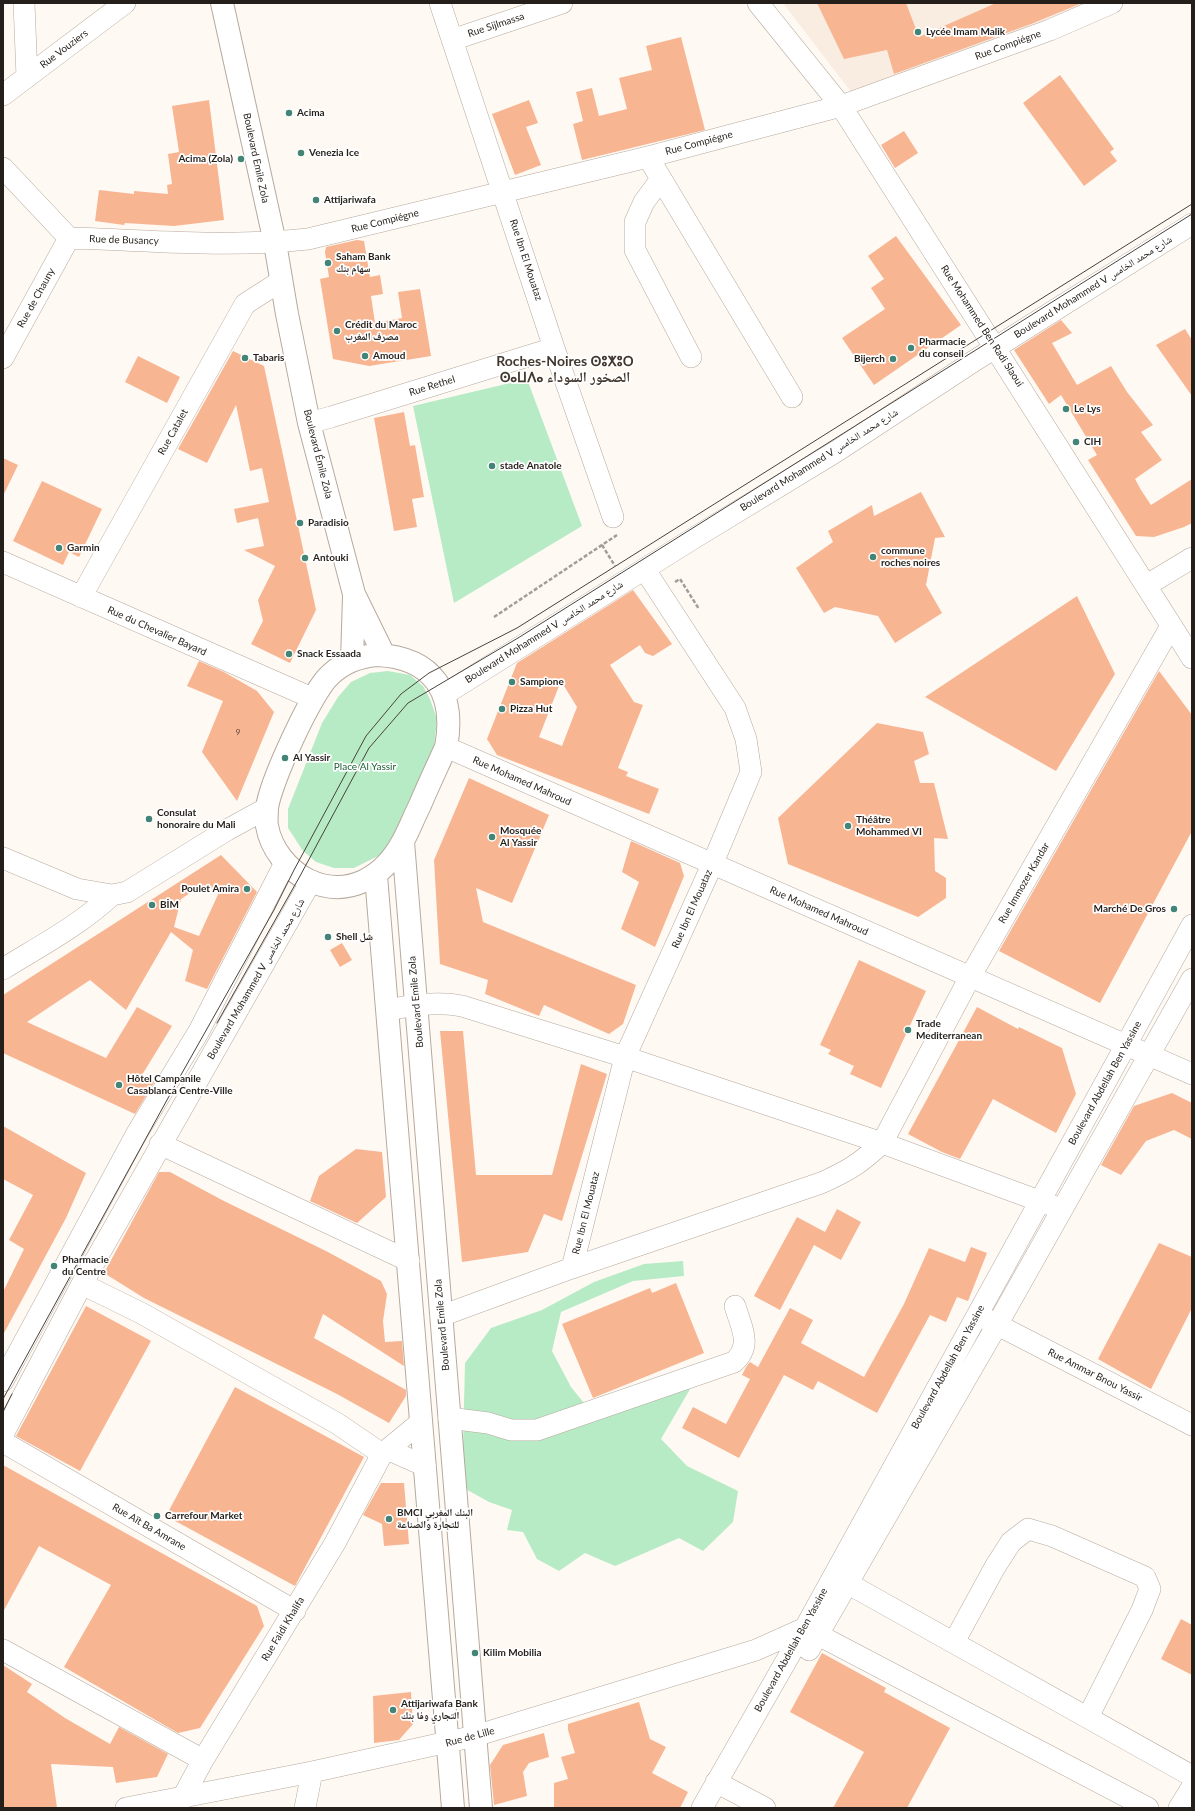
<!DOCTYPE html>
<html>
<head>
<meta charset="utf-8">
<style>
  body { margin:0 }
  #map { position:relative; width:1195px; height:1811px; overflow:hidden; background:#fff9f4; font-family:Lato,sans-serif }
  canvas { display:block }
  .frame { position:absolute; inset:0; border:4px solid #241f1a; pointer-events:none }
</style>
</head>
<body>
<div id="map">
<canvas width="1195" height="1811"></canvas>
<div class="frame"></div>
</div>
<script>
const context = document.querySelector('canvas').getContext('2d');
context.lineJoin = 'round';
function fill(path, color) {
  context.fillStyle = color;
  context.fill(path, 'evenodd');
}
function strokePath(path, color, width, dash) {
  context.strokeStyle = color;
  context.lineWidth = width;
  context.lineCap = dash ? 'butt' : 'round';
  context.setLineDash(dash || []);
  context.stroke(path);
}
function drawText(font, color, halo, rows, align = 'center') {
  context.font = font + ' Lato,"Noto Naskh Arabic","Noto Sans Tifinagh",sans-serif';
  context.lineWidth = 3.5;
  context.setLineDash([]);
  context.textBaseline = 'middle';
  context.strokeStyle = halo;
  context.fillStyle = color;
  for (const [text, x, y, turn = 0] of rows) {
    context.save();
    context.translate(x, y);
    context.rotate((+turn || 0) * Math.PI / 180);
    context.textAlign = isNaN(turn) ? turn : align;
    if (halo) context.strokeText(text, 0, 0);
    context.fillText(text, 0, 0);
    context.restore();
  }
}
fill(new Path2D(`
  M783 3H1110L854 96Z`), '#f9ede2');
fill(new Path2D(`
  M527 379 582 526 454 603 413 406Z
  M388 671 410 675 423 686 430 699 437 719 434 747 418 789 392 838 380 855 354 868H334L316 862 303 851 288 828V809L322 723 338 697 351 682 370 673Z
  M683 1261 684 1276 633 1281 561 1312 552 1351 571 1387 598 1420 697 1377 661 1439 687 1466 738 1491 733 1522 703 1551 679 1538 615 1566 585 1553 559 1571 537 1559 523 1532 507 1530 512 1510 489 1502 462 1487 465 1363 491 1328 542 1310 594 1282 644 1264Z`), '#b7ebc5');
fill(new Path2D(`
  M817 3H906L919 37 996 3H1082L1031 24 894 74 887 50 844 59Z
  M681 37 705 130 582 160 573 124 583 121 576 92 592 88 599 116 627 109 619 78 652 70 646 46Z
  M1060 75 1114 149 1110 152 1117 161 1084 186 1023 103Z
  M209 100 224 220 174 226 125 223 124 225 95 221 99 190 134 194V191L168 194 167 185 172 184 168 154 179 152 172 106Z
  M529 100 538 123 526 127 541 165 515 175 492 114Z
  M904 131 918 153 895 168 881 145Z
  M896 236 961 325 874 385 842 338 885 309 871 288 884 279 868 256Z
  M357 240 364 241 370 277 380 275 383 294 371 296 375 323 402 318 398 292 420 289 431 356 369 366 333 359 320 279 329 277 325 252 326 247Z
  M1061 320 1072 333 1052 343 1077 385 1111 366 1127 392 1153 425 1141 432 1162 460 1135 479 1141 490 1151 505 1192 479V523L1184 527 1154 537 1136 536 1088 460 1097 455 1061 395 1049 404 1014 350Z
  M1185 329 1192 340V396L1156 345Z
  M233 351 264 366 316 610 290 663 251 644 263 621 258 600 275 566 244 550 264 546 258 518 237 523 234 509 269 502 262 468 250 471 236 405 207 463 178 449Z
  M138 356 180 377 167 403 125 382Z
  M404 412 410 446 415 445 424 497 412 499 417 527 394 531 374 418Z
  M3 458 18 465 3 496Z
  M42 481 102 509 79 557 69 552 63 565 13 541Z
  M921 492 945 537 935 538 926 585 942 613 895 643 878 616 835 607 824 613 796 568 833 542 828 531 872 505 874 516Z
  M633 590 672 644 653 656 645 653 640 645 610 665 634 702 643 705 618 768 628 772 626 776 659 789 649 814 497 755 487 739 517 663ZM561 681 577 707 562 746 539 737Z
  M1077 596 1115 674 1056 771 925 697Z
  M199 661 224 672 257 691 274 712 237 801 202 752 223 701 187 686Z
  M1159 671 1192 715V831L1100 1003 999 951Z
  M877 723 923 732 929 754 914 761 920 783H934L948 839 934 838 935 871 946 878V898L918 917 788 864 778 818Z
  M469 778 549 815 512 903 476 888 483 922 636 985 623 1024 609 1034 544 1005 539 1016 485 994 488 980 440 964 434 860Z
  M631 841 680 863 684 876 655 947 621 929 639 882 622 872Z
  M221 855 257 892 207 989 185 981 193 950 171 932 126 1010 90 980 27 1022 106 1058 137 1007 172 1026 142 1075 155 1081 135 1114 3 1053V995ZM221 888 199 936 174 927 181 899 196 889Z
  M342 943 352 960 340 967 330 950Z
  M859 960 926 991 881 1088 850 1074 854 1066 828 1054 831 1050 820 1045Z
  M977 1007 1018 1029 1019 1027 1062 1048 1076 1094 1056 1133 993 1099 960 1159 942 1152 908 1134Z
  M440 1031H463L476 1175H552L581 1064 607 1074 562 1221 544 1214 528 1252 462 1262Z
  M1172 1093 1192 1103V1139L1174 1130 1146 1141 1121 1175 1101 1165 1134 1106Z
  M3 1126 86 1173 66 1218 3 1335V1292L24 1249 9 1240 33 1195 3 1179Z
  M356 1149 382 1152 386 1197 357 1223 310 1201 319 1176Z
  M159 1172H170L222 1200 328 1252 381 1281 387 1294 383 1321 385 1342 402 1341 404 1366 323 1314 314 1338 406 1390V1396L389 1423 337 1394 144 1298 104 1273Z
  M837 1209 861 1222 841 1260 814 1245 780 1310 754 1296 797 1217 825 1232Z
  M1159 1243 1192 1257V1308L1151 1389 1098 1359Z
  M971 1247 987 1253 968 1301 957 1297 946 1322 930 1315 877 1413 818 1381 813 1390 784 1375 739 1458 682 1428 693 1407 726 1424 750 1379 742 1375 746 1367 750 1362 758 1367 790 1308 813 1320 801 1343 864 1377 904 1304 929 1248 965 1262Z
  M676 1283 704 1353 593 1398 562 1324 650 1288 652 1293Z
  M86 1306 151 1341 80 1471 16 1436Z
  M235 1387 364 1457 295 1586 166 1516Z
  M3 1465 257 1606 264 1626 200 1728 178 1733 64 1667 111 1585 39 1546 3 1612Z
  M381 1483H404L409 1544 384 1546 382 1524 363 1515Z
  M1181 1619 1192 1625V1675L1161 1659Z
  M822 1653 886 1688 884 1692 950 1728 907 1808H833L864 1752 790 1712Z
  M3 1665 32 1684 27 1692 65 1718 110 1744 119 1727 168 1754 157 1777 116 1783 113 1767 51 1764 57 1808H3Z
  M411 1692 413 1724 399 1740 374 1743 373 1696Z
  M639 1702 650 1739 666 1747 652 1773 688 1792 680 1808H554V1783L568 1779 561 1757 575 1753 568 1730V1724Z
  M544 1733 549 1757 529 1763 523 1772 527 1796 494 1805 490 1765 503 1745Z`), '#f8b592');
const minor = new Path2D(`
  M24 3 27 77
  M440 3 554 348 613 517
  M758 3 841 106 1192 658
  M452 40 562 3
  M3 95 125 3
  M648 157 792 397
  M3 168 69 238C149 240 229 248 308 239L648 157 841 106 1050 30 1112 3
  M661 179 644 202 635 222V250L691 357
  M3 358 69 238
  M309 423 331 417 554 348
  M3 562 312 698
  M1147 585 1192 558
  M81 597 245 304 281 281
  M445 694 694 538 837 451 974 361 1192 224
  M446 747 1192 1074
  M3 858 77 889 112 895 127 892 227 830 267 808
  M3 969C40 946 80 925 112 895
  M388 1010C413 1005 437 1001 462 1006L625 1057 882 1143 1053 1206
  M160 1144 409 1261
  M572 1268 625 1057 712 865 751 772 746 739 735 708 645 570
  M82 1284 141 1313 338 1424 382 1454
  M441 1316 572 1268 821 1183C848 1171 861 1163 882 1143L970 977 1171 626
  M986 1319 1192 1425
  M3 1381 137 1133 199 1031 285 863
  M449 1418 488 1423 511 1430H537L734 1362C753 1345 741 1327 735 1306
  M3 1434 82 1284 311 881
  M3 1442 295 1611
  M389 1450 425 1466
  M847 1583 1192 1776
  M805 1628 1148 1808
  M954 1642 995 1567 1011 1542 1028 1529 1052 1536 1145 1577 1150 1589 1142 1610 1088 1717
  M3 1650 203 1760
  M809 1650 997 1325 1192 979
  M716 1782 765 1808
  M178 1806 203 1760 335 1543 382 1454 421 1422
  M126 1808 312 1772 475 1736 756 1650 805 1628
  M305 1808 312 1772
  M702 1808 805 1628 1192 925
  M1179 1808 1192 1787`);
const major = new Path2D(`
  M222 3 275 243 287 314 309 423 354 594 384 655
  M376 655C434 657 456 694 446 747 437 767 428 786 420 805 414 817 409 830 403 841 384 877 348 899 308 880 288 870 271 849 267 826 266 821 267 814 267 808 270 783 312 691 330 675 344 662 358 657 376 655Z
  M352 660 354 597
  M403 842 481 1808
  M376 876 453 1808`);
strokePath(minor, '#b6a99d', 22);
strokePath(major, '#b6a99d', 24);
strokePath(new Path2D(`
  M602 545 615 566
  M675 582 680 579 699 609
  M494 617 617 535`), '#a39d98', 2.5, [4, 2]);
strokePath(minor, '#fff', 21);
strokePath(major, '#fff', 22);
strokePath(new Path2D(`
  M217 1023 300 876 369 748 408 703 518 638 1192 214
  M3 1399 173 1089 274 910 294 870 366 736 401 694 429 673 517 628 1192 204
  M3 1412 12 1394`), '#48423d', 1);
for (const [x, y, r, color] of [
  [918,32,4,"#428476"],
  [289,113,4,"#428476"],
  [301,153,4,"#428476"],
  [241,159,4,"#428476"],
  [316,200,4,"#428476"],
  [328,263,4,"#428476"],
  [337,331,4,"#428476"],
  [911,348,4,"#428476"],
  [365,356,4,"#428476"],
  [245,358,4,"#428476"],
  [893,359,4,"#428476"],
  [1066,409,4,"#428476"],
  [1076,442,4,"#428476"],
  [492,466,4,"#428476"],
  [300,523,4,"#428476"],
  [59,548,4,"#428476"],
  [873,557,4,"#428476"],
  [305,558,4,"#428476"],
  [289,654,4,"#428476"],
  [512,682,4,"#428476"],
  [502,709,4,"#428476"],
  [285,758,4,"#428476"],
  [149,819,4,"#428476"],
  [848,826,4,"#428476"],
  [492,837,4,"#428476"],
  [247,889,4,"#428476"],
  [152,905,4,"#428476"],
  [1174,909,4,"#428476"],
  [328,937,4,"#428476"],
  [908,1030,4,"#428476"],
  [119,1085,4,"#428476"],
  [54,1266,4,"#428476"],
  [157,1516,4,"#428476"],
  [389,1519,4,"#428476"],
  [475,1653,4,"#428476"],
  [393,1710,4,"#428476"]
]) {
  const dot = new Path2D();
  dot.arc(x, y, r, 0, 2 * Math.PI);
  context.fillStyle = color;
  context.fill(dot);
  strokePath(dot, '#fff', 1.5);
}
drawText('8px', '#594438', null, [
  ["9",238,732]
]);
drawText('10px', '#241f1a', '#fff', [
  ["Rue Sijlmassa",496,25,-18],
  ["Rue Compiégne",1008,45,-20],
  ["Rue Vouziers",64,49,-37],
  ["Rue Compiégne",699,143,-15],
  ["Boulevard Emile Zola",256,158,78],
  ["Rue Compiégne",385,221,-14],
  ["Rue de Busancy",124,240,2],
  ["Rue Ibn El Mouataz",526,260,72],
  ["Boulevard Mohammed V شارع محمد الخامس",1093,287,-32],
  ["Rue de Chauny",36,298,-61],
  ["Rue Mohammed Ben Radi Slaoui",982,326,57],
  ["Rue Rethel",432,386,-17],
  ["Rue Catalet",173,432,-61],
  ["Boulevard Émile Zola",318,454,76],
  ["Boulevard Mohammed V شارع محمد الخامس",819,460,-32],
  ["Rue du Chevalier Bayard",157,631,24],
  ["Boulevard Mohammed V شارع محمد الخامس",544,632,-32],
  ["Rue Mohamed Mahroud",522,781,24],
  ["Rue Immozer Kandar",1024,883,-60],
  ["Rue Ibn El Mouataz",692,909,-66],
  ["Rue Mohamed Mahroud",819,911,24],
  ["Boulevard Mohammed V شارع محمد الخامس",256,979,-60],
  ["Boulevard Emile Zola",416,1002,-95],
  ["Boulevard Abdellah Ben Yassine",1105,1083,-61],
  ["Rue Ibn El Mouataz",586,1213,-76],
  ["Boulevard Emile Zola",442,1325,-95],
  ["Boulevard Abdellah Ben Yassine",948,1367,-61],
  ["Rue Ammar Bnou Yassir",1095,1375,27],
  ["Rue Aït Ba Amrane",149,1527,30],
  ["Rue Faidi Khalifa",283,1629,-59],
  ["Boulevard Abdellah Ben Yassine",791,1650,-61],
  ["Rue de Lille",470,1737,-15]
]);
drawText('bold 10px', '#241f1a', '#fff', [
  ["Lycée Imam Malik",926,32],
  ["Acima",297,113],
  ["Venezia Ice",309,153],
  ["Acima (Zola)",233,159,"right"],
  ["Attijariwafa",324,200],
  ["Saham Bank",336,257],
  ["سهام بنك",336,269],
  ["Crédit du Maroc",345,325],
  ["مصرف المغرب",345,337],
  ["Pharmacie",919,342],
  ["du conseil",919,354],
  ["Amoud",373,356],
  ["Tabaris",253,358],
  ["Bijerch",885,359,"right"],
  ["Le Lys",1074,409],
  ["CIH",1084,442],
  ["stade Anatole",500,466],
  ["Paradisio",308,523],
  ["Garmin",67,548],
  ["commune",881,551],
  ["roches noires",881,563],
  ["Antouki",313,558],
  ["Snack Essaada",297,654],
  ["Sampione",520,682],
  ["Pizza Hut",510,709],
  ["Al Yassir",293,758],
  ["Consulat",157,813],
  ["honoraire du Mali",157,825],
  ["Théâtre",856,820],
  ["Mohammed VI",856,832],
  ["Mosquée",500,831],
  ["Al Yassir",500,843],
  ["Poulet Amira",239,889,"right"],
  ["BİM",160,905],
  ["Marché De Gros",1166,909,"right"],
  ["Shell شل",336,937],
  ["Trade",916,1024],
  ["Mediterranean",916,1036],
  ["Hôtel Campanile",127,1079],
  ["Casablanca Centre-Ville",127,1091],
  ["Pharmacie",62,1260],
  ["du Centre",62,1272],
  ["BMCI البنك المغربي",397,1513],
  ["للتجارة والصناعة",397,1525],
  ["Carrefour Market",165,1516],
  ["Kilim Mobilia",483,1653],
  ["Attijariwafa Bank",401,1704],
  ["التجاري وفا بنك",401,1716]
], 'left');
drawText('10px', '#155d33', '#fff', [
  ["Place Al Yassir",365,767]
]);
drawText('bold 14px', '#43382e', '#fff', [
  ["Roches-Noires ⵙⵓⵅⵓⵔ",565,361],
  ["ⵙⴰⵡⴷⴰ الصخور السوداء",565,377]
]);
</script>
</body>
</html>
